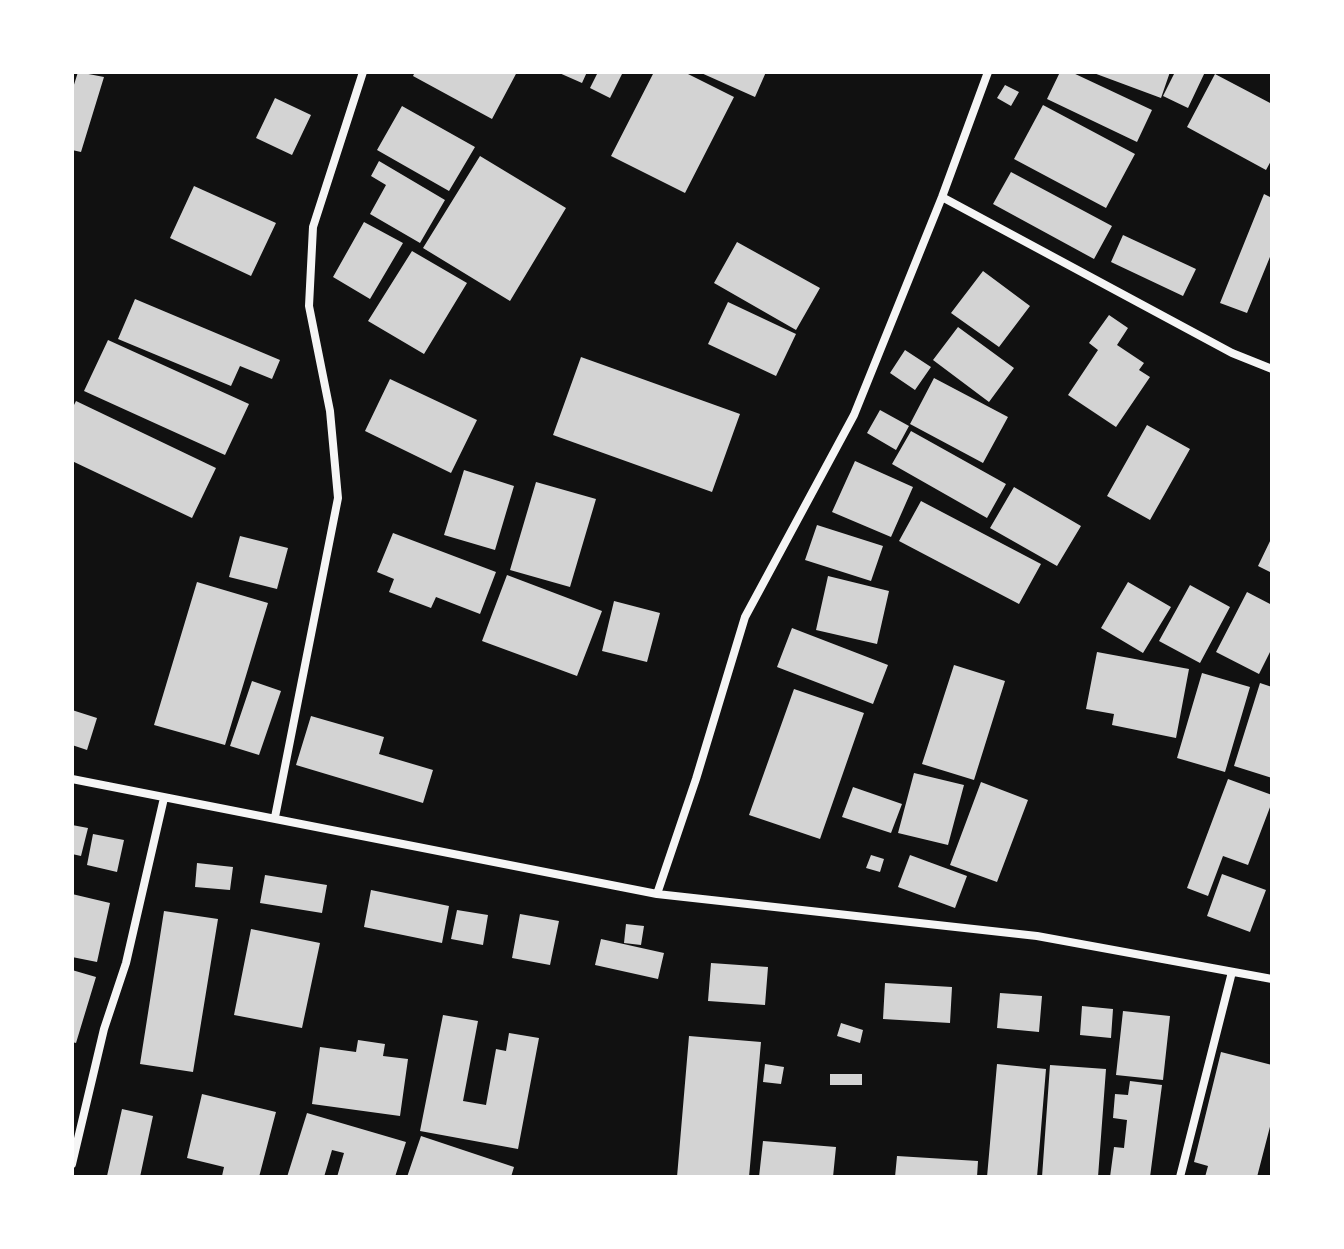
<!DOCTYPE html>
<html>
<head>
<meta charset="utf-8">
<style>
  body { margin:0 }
  #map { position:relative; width:1344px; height:1249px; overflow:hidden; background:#111; font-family:"Open Sans",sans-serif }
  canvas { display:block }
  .frame { position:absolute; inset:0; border:74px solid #fff; pointer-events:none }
</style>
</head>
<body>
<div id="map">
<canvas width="1344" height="1249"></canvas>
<div class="frame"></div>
</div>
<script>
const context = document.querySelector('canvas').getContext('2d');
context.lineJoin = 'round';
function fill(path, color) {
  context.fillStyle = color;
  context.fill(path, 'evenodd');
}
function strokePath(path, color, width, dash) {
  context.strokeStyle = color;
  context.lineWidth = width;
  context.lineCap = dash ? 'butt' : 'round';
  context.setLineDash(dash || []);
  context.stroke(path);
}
fill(new Path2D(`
  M78 72 104 77 81 152 72 150V91Z
  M415 72H517L492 119 413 76Z
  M557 72H587L582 83Z
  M598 72H623L610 98 590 88Z
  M654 72H684L734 97 685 193 611 156Z
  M699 72H766L755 97Z
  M1060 72H1071L1152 110 1137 142 1047 99Z
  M1091 72H1170L1161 98Z
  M1175 72H1205L1188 108 1163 96Z
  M1215 74 1272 104V159L1266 170 1187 127Z
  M1005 85 1019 92 1011 106 997 98Z
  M275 98 311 115 292 155 256 138Z
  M1043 105 1135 154 1106 208 1014 159Z
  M402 106 475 147 449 191 377 150Z
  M480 156 566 208 510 301 423 248Z
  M379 161 445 200 420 243 370 214 386 185 371 176Z
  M1011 172 1112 226 1094 259 993 204Z
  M194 186 276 223 251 276 170 238Z
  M1264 194 1272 198V252L1247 313 1220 303Z
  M364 222 403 243 370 299 333 277Z
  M1123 235 1196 269 1183 296 1111 262Z
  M737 242 820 288 796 330 714 283Z
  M412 251 467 283 424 354 368 321Z
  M983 271 1030 306 999 347 951 313Z
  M135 299 280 360 272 379 240 366 231 386 118 339Z
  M728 302 796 334 776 376 708 344Z
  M1109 315 1128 328 1117 345 1144 363 1139 370 1150 377 1116 427 1068 395 1098 350 1089 343Z
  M958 327 1014 368 989 402 933 360Z
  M108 340 249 404 225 455 84 391Z
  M905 350 931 367 915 390 890 373Z
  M581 357 740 414 712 492 553 435Z
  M934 378 1008 417 983 463 910 424Z
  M390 379 477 420 451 473 365 431Z
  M76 401 216 468 192 518 72 461V409Z
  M880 410 909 426 896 450 867 433Z
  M1147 425 1190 449 1150 520 1107 496Z
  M911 431 1006 484 987 518 892 464Z
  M855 461 913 487 891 537 832 512Z
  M464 470 514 486 495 550 444 535Z
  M536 482 596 499 570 587 510 570Z
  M1014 487 1081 526 1057 566 990 528Z
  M921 501 1041 564 1019 604 899 541Z
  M817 525 883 546 871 581 805 560Z
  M393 533 496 572 480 614 436 597 431 608 389 592 394 579 377 572Z
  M240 536 288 548 277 589 229 577Z
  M1272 537V573L1258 566Z
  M507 575 602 611 577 676 482 641Z
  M828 576 889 591 877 644 816 630Z
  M197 582 268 603 225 745 154 725Z
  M1128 582 1171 607 1143 653 1101 628Z
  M1190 585 1230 607 1200 663 1159 641Z
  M1247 592 1272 605V648L1259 674 1216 652Z
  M614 601 660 613 647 662 602 651Z
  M792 628 888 665 873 704 777 667Z
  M1097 652 1189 669 1176 738 1112 725 1114 714 1086 709Z
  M954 665 1005 681 974 780 922 764Z
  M1202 673 1250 687 1225 772 1177 758Z
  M252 681 281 691 259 755 230 746Z
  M1260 683 1272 687V778L1234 766Z
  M794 689 864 713 820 839 749 815Z
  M72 710 97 718 87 750 72 745Z
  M311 716 384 737 379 754 433 770 423 803 296 765Z
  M914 773 964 785 948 845 898 833Z
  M1228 779 1272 795V802L1248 865 1223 856 1208 896 1187 888Z
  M981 782 1028 800 997 882 950 865Z
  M853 787 902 804 891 833 842 817Z
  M72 825 88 828 81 856 72 854Z
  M93 834 124 840 117 872 87 865Z
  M871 855 884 859 880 872 866 868Z
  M910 855 967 876 955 908 898 887Z
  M197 863 233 867 230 890 195 887Z
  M1222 874 1266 890 1250 932 1207 916Z
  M265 875 327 885 322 913 260 903Z
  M371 890 449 906 442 943 364 927Z
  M72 894 110 903 97 962 72 957Z
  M457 910 488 915 483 945 451 939Z
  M164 911 218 919 193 1072 140 1064Z
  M520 914 559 921 550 965 512 958Z
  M626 924 644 926 641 945 624 943Z
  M251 929 320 943 302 1028 234 1015Z
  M601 939 664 953 658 979 595 965Z
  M711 963 768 967 765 1005 708 1001Z
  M72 970 96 977 76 1043 72 1042Z
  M885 983 952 987 950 1023 883 1019Z
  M1000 993 1042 996 1039 1032 997 1028Z
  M1082 1006 1113 1009 1111 1038 1080 1035Z
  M1123 1011 1170 1016 1163 1080 1116 1075Z
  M443 1015 478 1021 463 1101 486 1105 496 1049 506 1051 509 1033 539 1038 518 1149 420 1131Z
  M841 1023 863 1030 860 1043 837 1036Z
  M689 1036 761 1042 749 1177H677Z
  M358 1040 385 1044 383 1056 408 1059 400 1116 312 1104 320 1047 356 1052Z
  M1221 1052 1272 1065V1119L1257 1177H1205L1208 1166 1194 1162Z
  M765 1064 784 1067 781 1084 763 1082Z
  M997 1064 1046 1069 1037 1177H987Z
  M1050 1065 1106 1069 1098 1177H1042Z
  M830 1074H862V1085H830Z
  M1130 1081 1162 1085 1150 1177H1110L1114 1147 1124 1148 1127 1120 1113 1118 1115 1094 1128 1095Z
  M202 1094 276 1112 259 1177 222 1176 224 1167 187 1158Z
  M122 1109 153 1116 140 1177 107 1176Z
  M307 1113 406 1142 395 1177H337L344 1153 332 1150 324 1177H287Z
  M421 1136 514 1167 511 1177H407Z
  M763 1141 836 1147 833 1177H759Z
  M897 1156 978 1161 977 1177H895Z`), '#d3d3d3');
strokePath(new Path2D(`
  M942 197 1232 353 1272 369
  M72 779 657 894 1037 936 1272 979
  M275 817 338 498 330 411 309 306 313 227 363 72
  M657 894 696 779 745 617 854 415 942 197 988 72
  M72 1164 104 1029 126 963 164 798
  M1180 1177 1232 972`), '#f5f5f5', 8);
</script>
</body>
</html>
